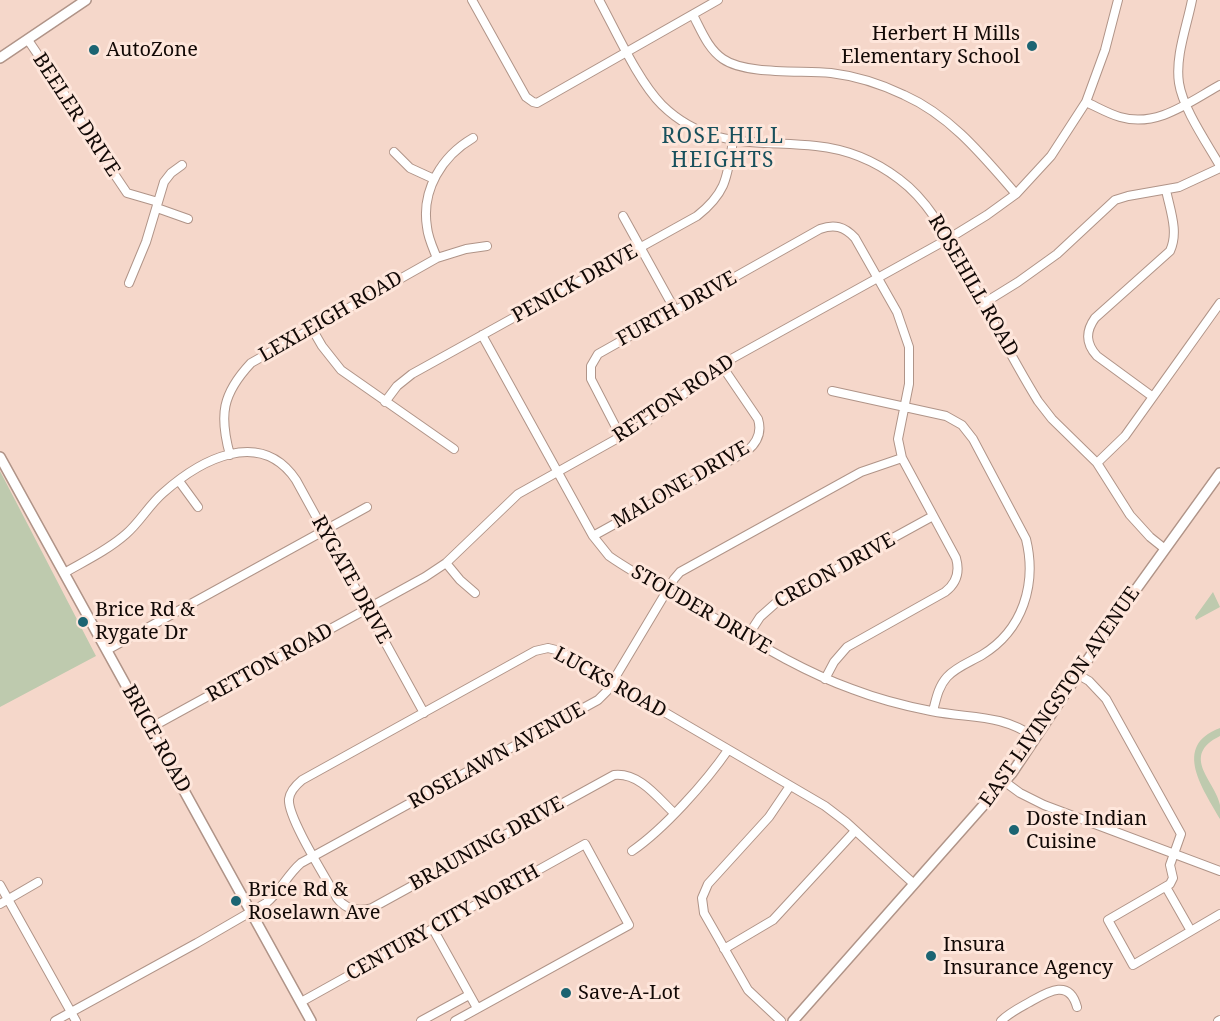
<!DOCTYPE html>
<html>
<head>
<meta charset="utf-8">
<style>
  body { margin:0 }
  canvas { display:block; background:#f5d7ca }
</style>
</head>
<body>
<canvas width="1220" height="1021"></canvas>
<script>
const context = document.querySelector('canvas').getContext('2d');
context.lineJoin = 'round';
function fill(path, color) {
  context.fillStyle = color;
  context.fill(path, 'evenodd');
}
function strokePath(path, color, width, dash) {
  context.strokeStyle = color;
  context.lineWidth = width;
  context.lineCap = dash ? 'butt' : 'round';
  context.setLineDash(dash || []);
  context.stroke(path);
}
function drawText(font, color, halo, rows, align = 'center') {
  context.font = font + ' "Noto Serif",serif';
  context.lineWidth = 6;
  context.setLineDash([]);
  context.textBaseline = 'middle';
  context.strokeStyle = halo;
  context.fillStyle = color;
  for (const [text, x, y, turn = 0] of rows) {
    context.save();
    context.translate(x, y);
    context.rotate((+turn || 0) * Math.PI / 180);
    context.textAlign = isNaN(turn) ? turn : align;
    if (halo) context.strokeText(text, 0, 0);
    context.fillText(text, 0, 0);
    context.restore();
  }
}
fill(new Path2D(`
  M0 471 96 656 0 707Z
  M1213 592 1220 607 1196 620 1195 617Z
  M1220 728V736C1179 756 1216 782 1220 805 1220 809 1220 814 1220 819 1204 790 1171 746 1220 728Z`), '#becaae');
const minor = new Path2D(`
  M472 0 526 97 533 102 537 103 718 0
  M599 0C616 31 638 81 662 105 708 150 758 140 816 146 846 149 874 160 899 179 930 202 947 237 965 270 989 313 1012 359 1038 401L1052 419 1097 463 1130 515 1150 537 1165 549
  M1192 0C1187 26 1175 56 1179 83 1183 109 1207 143 1220 166
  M693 15C701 30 708 49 723 59 746 75 802 70 831 73 856 76 881 84 904 95 951 116 983 156 1016 194
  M28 40 72 105 90 138 127 193 158 202
  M1086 102C1097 107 1109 114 1120 117 1157 128 1189 102 1220 85
  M394 152 410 168 434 179
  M157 208 188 219
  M623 216 675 310
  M437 258C433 248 428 238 427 227 421 190 442 156 473 138
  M129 283 146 242 164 182 171 173 182 165
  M984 303 1018 282 1057 254 1115 200 1128 196 1179 187 1220 168
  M311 327 322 346 341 370 454 449
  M482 335 593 536 609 556C639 577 672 593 703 611 752 640 799 670 852 689 878 699 905 706 931 711 971 719 1000 713 1036 738
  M832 391 946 416 962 425 973 439 1026 539C1037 584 1023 630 982 655 970 662 956 667 947 677 938 687 936 700 933 711
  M1153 397 1097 356C1086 344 1085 332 1095 318L1170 251C1179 232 1170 210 1166 190
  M385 402 397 386 412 374 697 216C727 192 727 177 733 141
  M621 437 591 379V366L598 354 820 229C834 224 844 226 855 238L897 312 909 347V384L898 439 902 458 956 558C960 572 957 583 945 592L847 647 834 662 825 679
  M230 455C219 415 222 394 251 363L437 258 466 249 487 246
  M1097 463 1125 436 1220 303
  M179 481 198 507
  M593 536 747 451C758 442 762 432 758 419L722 366
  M446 563 460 580 475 593
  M64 573C85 561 108 550 126 534 140 522 149 505 163 493 200 460 260 427 296 480L424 713
  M747 637 760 617 778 601 933 516
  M107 650 367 507
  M1077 674 1089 681 1106 699 1181 834 1170 865 1173 878 1170 884 1108 920 1133 965 1220 914
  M150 728 425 577 446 563 518 494 645 423 733 358 948 239 987 215 1016 194 1051 156 1086 102 1105 50 1118 0
  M1005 782 1020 793 1044 805 1220 871
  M674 813C658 798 639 772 614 775L372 908C358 912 346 910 337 898 326 878 287 817 289 799 290 791 296 785 302 780L535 651 548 648 560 651 825 806 846 822 914 884
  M632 851C664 829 706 782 728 750
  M0 885 76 1021
  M1166 887 1191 931
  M0 904 38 882
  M433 929 477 1008
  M724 949 773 920 855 831
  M301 1002 585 844 629 925 455 1021
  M55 1021 197 943 266 903C280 892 287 875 301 863L598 700 607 691 674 579 680 572 861 472 902 458
  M421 1021 469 995
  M781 1021 748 990 704 913 702 898 708 884 769 817 790 786
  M1001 1021C1009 1013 1019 1008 1028 1003 1046 993 1069 977 1077 1007
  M1218 1021 1220 1020`);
const major = new Path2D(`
  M0 58 86 0
  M0 457 311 1021
  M793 1021 1012 773 1119 613 1220 473`);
strokePath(minor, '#b09488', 10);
strokePath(major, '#b09488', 12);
strokePath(minor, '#fff', 8);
strokePath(major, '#fff', 9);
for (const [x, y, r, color] of [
  [1032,46,6,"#1c6472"],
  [94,50,6,"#1c6472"],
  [83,622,6,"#1c6472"],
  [1014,830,6,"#1c6472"],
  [236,901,6,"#1c6472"],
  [931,956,6,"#1c6472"],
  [566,993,6,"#1c6472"]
]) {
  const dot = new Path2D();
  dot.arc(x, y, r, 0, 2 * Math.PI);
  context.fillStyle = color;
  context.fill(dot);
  strokePath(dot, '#fee6db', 2);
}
drawText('20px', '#120906', '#fee6db', [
  ["Herbert H Mills",1020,34,"right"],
  ["Elementary School",1020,57,"right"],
  ["AutoZone",106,50],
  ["Brice Rd &",95,610],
  ["Rygate Dr",95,633],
  ["Doste Indian",1026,819],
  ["Cuisine",1026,842],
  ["Brice Rd &",248,890],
  ["Roselawn Ave",248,913],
  ["Insura",943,945],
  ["Insurance Agency",943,968],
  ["Save-A-Lot",578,993]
], 'left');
drawText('20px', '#120906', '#fee6db', [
  ["BEELER DRIVE",76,115,57],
  ["PENICK DRIVE",575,284,-29],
  ["ROSEHILL ROAD",973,286,60],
  ["FURTH DRIVE",677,309,-29],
  ["LEXLEIGH ROAD",331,317,-30],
  ["RETTON ROAD",674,399,-34],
  ["MALONE DRIVE",681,485,-30],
  ["CREON DRIVE",835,571,-29],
  ["RYGATE DRIVE",351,580,61],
  ["STOUDER DRIVE",701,610,30],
  ["RETTON ROAD",270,663,-29],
  ["LUCKS ROAD",610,683,29],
  ["EAST LIVINGSTON AVENUE",1060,697,-55],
  ["BRICE ROAD",156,739,61],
  ["ROSELAWN AVENUE",497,756,-29],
  ["BRAUNING DRIVE",487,844,-29],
  ["CENTURY CITY NORTH",443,923,-29]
]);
context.letterSpacing = '1.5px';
drawText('21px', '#18505c', '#fee6db', [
  ["ROSE HILL",723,137],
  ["HEIGHTS",723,161]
]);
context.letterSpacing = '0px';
</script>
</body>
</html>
